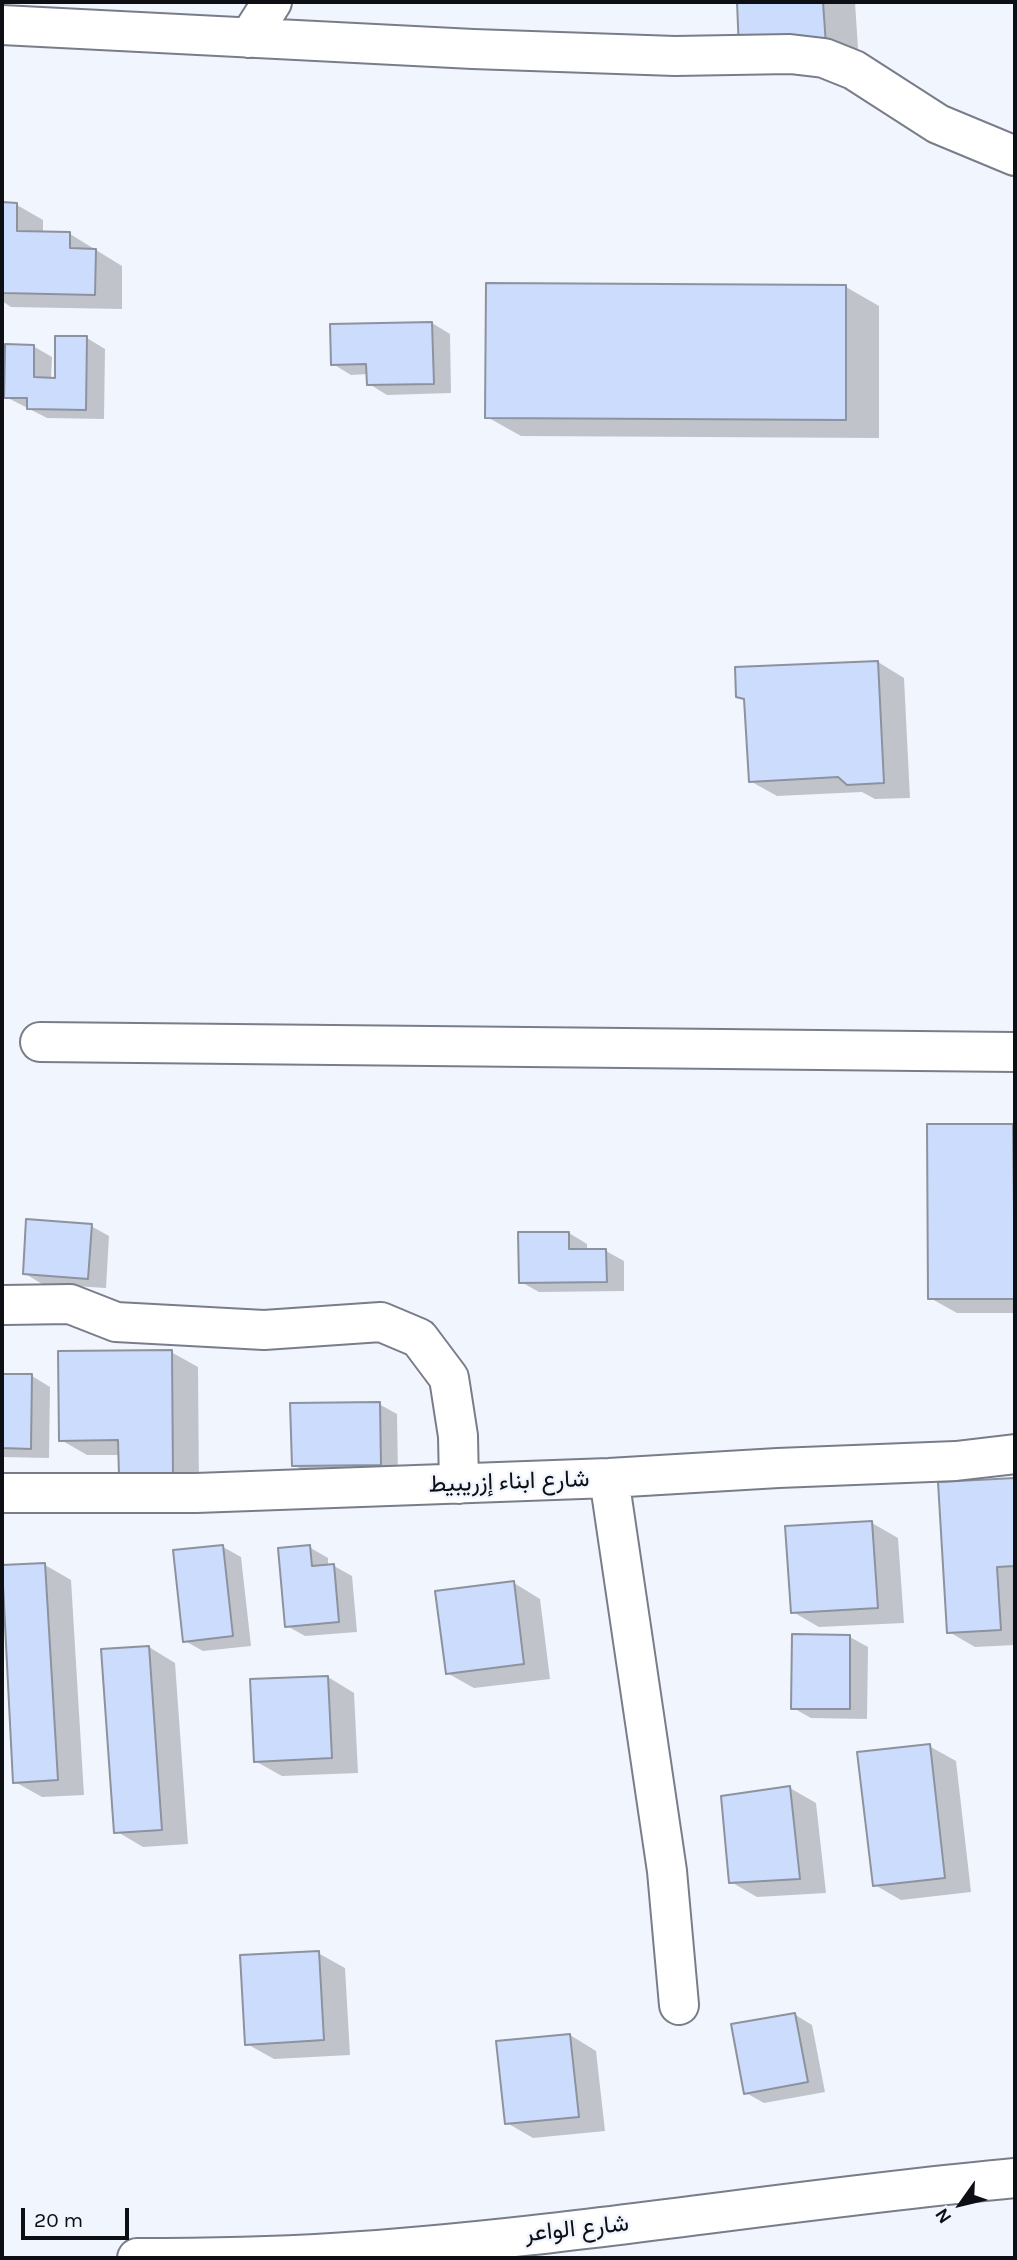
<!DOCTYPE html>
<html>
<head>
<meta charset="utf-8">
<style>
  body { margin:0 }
  #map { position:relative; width:1017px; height:2260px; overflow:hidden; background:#f1f5fd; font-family:Karla,sans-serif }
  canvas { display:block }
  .frame { position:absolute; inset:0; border:4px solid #0d0f14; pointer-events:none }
  .north { position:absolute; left:926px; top:2169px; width:70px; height:70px; -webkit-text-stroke:5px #f1f5fd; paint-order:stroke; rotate:236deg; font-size:19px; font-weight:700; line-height:28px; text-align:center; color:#0d0f14 }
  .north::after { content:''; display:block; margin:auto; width:24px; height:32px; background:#0d0f14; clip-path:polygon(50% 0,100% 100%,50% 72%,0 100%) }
  .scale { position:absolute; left:21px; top:2208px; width:108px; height:32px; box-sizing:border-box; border:4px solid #0d0f14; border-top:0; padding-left:9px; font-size:21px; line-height:24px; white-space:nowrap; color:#0d0f14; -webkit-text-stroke:5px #f1f5fd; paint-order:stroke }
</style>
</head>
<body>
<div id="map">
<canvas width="1017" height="2260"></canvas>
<div class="frame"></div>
<div class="north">N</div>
<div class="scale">20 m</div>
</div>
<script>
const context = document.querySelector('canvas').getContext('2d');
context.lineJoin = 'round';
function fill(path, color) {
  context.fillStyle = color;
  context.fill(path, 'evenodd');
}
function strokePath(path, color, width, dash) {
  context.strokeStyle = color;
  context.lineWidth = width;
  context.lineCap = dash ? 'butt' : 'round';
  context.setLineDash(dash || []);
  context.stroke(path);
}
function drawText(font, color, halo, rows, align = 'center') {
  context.font = font + ' Karla,Vazirmatn,sans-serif';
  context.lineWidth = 5;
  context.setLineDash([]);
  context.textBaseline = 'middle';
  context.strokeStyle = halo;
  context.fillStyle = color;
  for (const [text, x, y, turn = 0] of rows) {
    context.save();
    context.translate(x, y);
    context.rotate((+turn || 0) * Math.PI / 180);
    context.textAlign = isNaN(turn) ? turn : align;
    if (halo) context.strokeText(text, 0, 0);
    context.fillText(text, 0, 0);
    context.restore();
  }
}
fill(new Path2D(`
  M738 2H855L859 64 741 49Z
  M2 204 17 205 43 220V233L70 234 122 266V309L11 307 2 301Z
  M846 287 879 306V438L521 436 487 417Z
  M432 323 450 334 451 393 387 395 369 384 368 374 351 375 333 364Z
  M87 338 105 349 104 419 47 418 6 397 33 346 52 357 51 379 57 380Z
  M878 662 904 678 910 798 875 799 862 792 777 796 750 781 746 701 738 696Z
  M1013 1126 1015 1127V1313H957L930 1298Z
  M91 1226 109 1236 106 1288 42 1284 24 1273Z
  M569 1233 587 1244V1251H606L624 1261V1291L539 1292 521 1282Z
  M171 1352 198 1367 199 1490 120 1455H87L61 1440Z
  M2 1376H32L50 1387 49 1458 2 1457Z
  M379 1404 397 1414 398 1474 312 1476 294 1465Z
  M1015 1480V1645L975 1647 949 1632 939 1484Z
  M872 1523 898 1538 904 1623 819 1627 793 1612Z
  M223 1547 241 1557 251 1646 203 1651 185 1641Z
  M309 1547 328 1558V1566H334L352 1576 357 1632 305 1636 287 1626Z
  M45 1565 71 1580 84 1795 42 1797 15 1782 2 1567Z
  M514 1583 540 1599 550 1679 474 1688 447 1673Z
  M850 1637 868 1647 867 1719 811 1718 793 1708Z
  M149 1647 175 1663 188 1844 143 1847 116 1831Z
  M328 1677 354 1693 358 1773 282 1776 255 1761Z
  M929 1746 956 1761 971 1892 901 1900 875 1885Z
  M790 1788 816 1803 826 1893 757 1897 731 1882Z
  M318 1953 345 1968 350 2055 274 2059 247 2044Z
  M794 2014 812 2025 825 2092 764 2103 746 2093Z
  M570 2035 596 2051 605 2131 533 2138 507 2123Z`), '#0003');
const building = new Path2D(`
  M737 2H823L826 45 739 50Z
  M2 202 17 203V231L70 232V248L96 249 95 295 2 293Z
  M486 283 846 285V420L485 418Z
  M432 322 434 384 367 385 366 364 331 365 330 324Z
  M55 336H87L86 410 27 409V398H4L5 344 34 345V377L55 378Z
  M878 661 884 783 847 785 838 777 749 782 744 699 736 697 735 667Z
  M927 1124H1013L1015 1299H928Z
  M26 1219 92 1224 88 1279 23 1274Z
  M518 1232H569V1249H606L607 1282 519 1283Z
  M172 1350 173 1476H119L118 1440 59 1441 58 1351Z
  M2 1374H32L31 1449 2 1448Z
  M380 1402 381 1465 292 1466 290 1403Z
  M1015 1478V1566L997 1567 1001 1630 947 1633 938 1482Z
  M872 1521 878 1608 791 1613 785 1526Z
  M223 1545 233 1636 183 1642 173 1550Z
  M310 1545 312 1566 334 1564 339 1622 285 1627 278 1548Z
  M45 1563 58 1780 13 1783 2 1565Z
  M514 1581 524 1664 446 1674 435 1591Z
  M792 1634 850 1635V1709H791Z
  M149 1646 162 1830 114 1833 101 1649Z
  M328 1676 332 1758 254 1762 250 1679Z
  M930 1744 945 1878 873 1886 857 1752Z
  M790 1786 800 1879 729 1883 721 1796Z
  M319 1951 324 2040 245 2045 240 1955Z
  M795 2013 808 2082 744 2094 731 2024Z
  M570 2034 579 2117 505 2124 496 2041Z`);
fill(building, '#ccdcfd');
strokePath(building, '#8c929e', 2);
const minor = new Path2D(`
  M2 25 473 49 675 56 790 54 824 58 854 70 938 124 1015 156
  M249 38 272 2
  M40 1042 1015 1052
  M4 1305 70 1304 116 1322 264 1330 381 1322 419 1338 449 1378 458 1436 459 1484
  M609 1478 667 1871 679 2005
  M2 1493H196L609 1478 778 1468 956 1461 1015 1454
  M137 2258C202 2258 267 2257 332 2253 561 2239 787 2199 1015 2178`);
strokePath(minor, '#787d89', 42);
strokePath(minor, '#fff', 38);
drawText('24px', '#0d0f14', '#f1f5fd', [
  ["شارع ابناء إزريبيط",509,1482,-2],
  ["شارع الواعر",577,2229,-6]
]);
</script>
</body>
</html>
